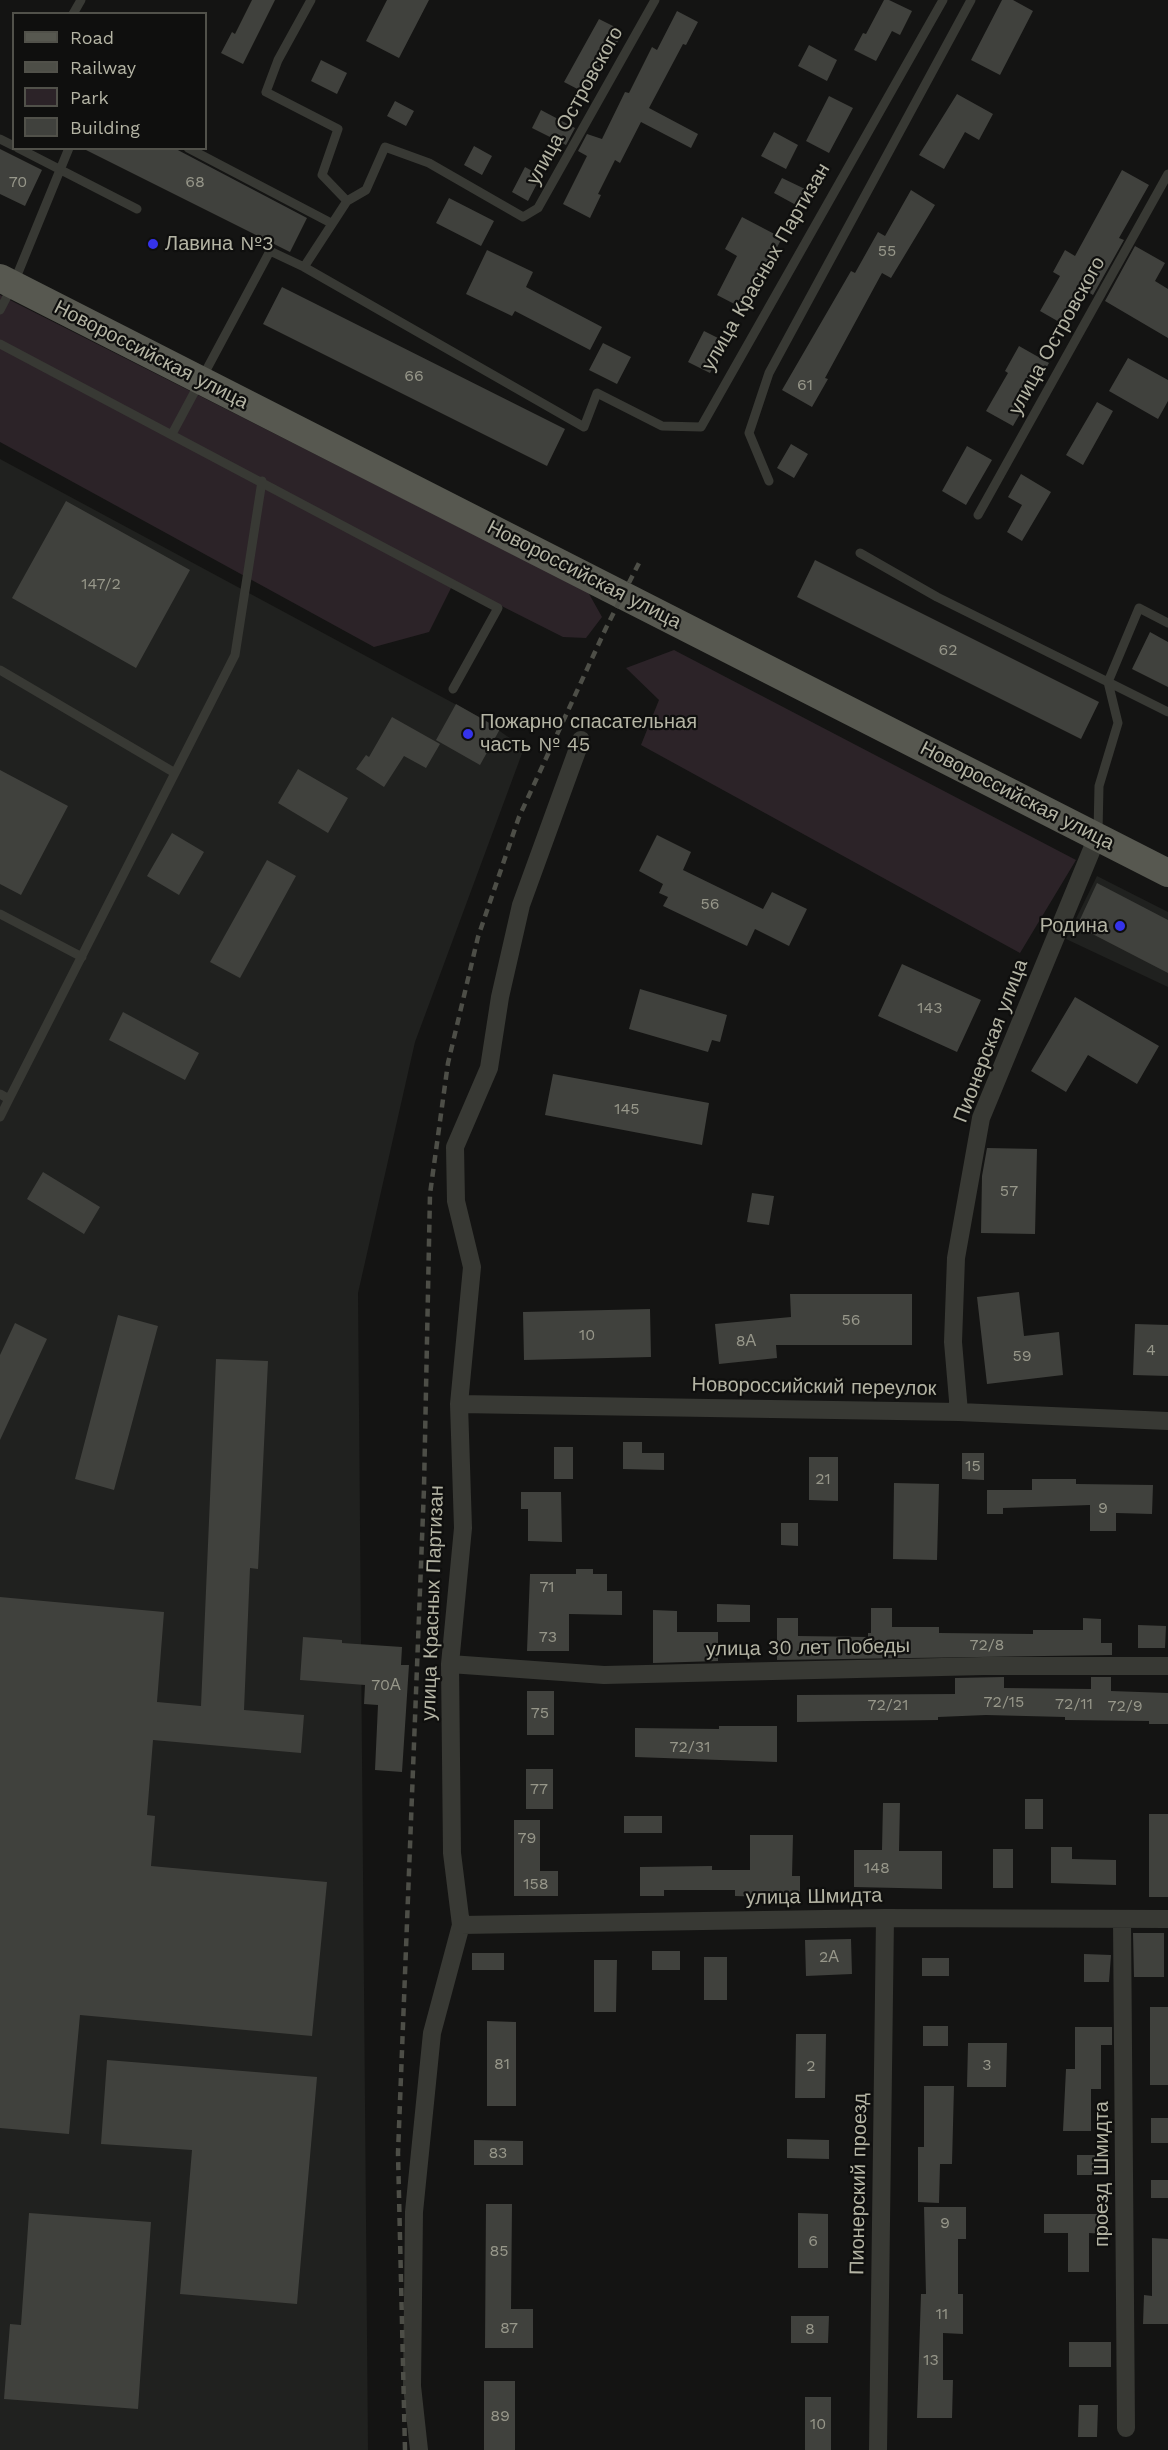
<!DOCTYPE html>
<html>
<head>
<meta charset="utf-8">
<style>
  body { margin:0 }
  #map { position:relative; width:1168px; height:2450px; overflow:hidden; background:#141413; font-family:"Work Sans",sans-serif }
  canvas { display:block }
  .legend { position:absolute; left:12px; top:12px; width:195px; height:138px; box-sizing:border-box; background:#0f0f0e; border:2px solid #51514a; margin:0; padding:8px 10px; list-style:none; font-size:18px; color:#b4b4a4 }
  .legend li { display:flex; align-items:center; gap:12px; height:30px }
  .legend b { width:30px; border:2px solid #51514a }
</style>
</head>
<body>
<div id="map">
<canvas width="1168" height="2450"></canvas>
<ul class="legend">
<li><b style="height:8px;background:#575850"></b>Road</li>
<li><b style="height:8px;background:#4d4e47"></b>Railway</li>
<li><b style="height:16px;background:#2c2328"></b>Park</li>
<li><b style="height:16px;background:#40413d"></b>Building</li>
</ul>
</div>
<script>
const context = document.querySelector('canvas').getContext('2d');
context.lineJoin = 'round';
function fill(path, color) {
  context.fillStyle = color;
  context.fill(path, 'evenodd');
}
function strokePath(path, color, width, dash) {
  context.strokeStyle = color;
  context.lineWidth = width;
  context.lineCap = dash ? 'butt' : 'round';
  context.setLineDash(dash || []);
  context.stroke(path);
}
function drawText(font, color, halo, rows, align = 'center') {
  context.font = font + ' "Work Sans",sans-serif';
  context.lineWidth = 4.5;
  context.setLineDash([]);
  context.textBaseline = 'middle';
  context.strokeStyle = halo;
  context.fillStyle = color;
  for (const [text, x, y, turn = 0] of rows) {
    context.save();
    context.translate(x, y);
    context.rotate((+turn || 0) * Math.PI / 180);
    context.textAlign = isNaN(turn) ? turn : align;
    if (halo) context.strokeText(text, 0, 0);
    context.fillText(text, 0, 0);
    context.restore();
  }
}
fill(new Path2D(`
  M0 459 481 718 524 748 415 1042 358 1293 368 2450H0Z
  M1097 876 1168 912V987L1066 939Z`), '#20211f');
fill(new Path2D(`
  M0 295 588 592 602 617 586 638 563 637 454 582 429 632 374 647 0 442Z
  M674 650 1076 860 1020 953 641 745 659 700 626 668Z`), '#2c2328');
fill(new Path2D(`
  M252 0H275L243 64 221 53 232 32 235 34Z
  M387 0H429L399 58 366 41Z
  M884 0H889L912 11 900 35 892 31 876 61 854 50 863 33 866 34Z
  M1002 0H1013L1033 11 1000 75 971 60Z
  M677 11 698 22 686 45 683 44 649 108 698 134 691 148 641 122 620 163 615 160 598 194 601 195 590 218 563 204 587 156 578 151 587 134 602 139 625 92 629 93 652 47 657 50Z
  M599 19 623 31 613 51 609 49 587 94 564 82Z
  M809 45 837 60 827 81 798 66Z
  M321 60 347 73 337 94 311 81Z
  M957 94 993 114 979 140 965 132 944 169 919 155Z
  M829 96 853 108 829 153 806 141Z
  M395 101 414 111 406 126 387 116Z
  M541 110 575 128 566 145 532 128Z
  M774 132 798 145 786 169 761 156Z
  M474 146 492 156 482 175 464 165Z
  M82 148H174L307 218 290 252Z
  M0 149 42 170 25 206 0 194Z
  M525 167 541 176 528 201 512 192Z
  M1122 170 1149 185 1119 238 1124 240 1093 295 1081 288 1061 323 1040 311 1060 276 1053 272 1065 250 1075 256Z
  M782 178 805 189 796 205 774 193Z
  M911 190 935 205 891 278 882 273 825 378 828 379 812 407 782 390 851 271 855 273 878 232 885 236Z
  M449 198 494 221 481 246 436 223Z
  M742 217 782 238 744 309 717 295 737 256 725 249Z
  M1135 246 1165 263 1155 281 1168 289V338L1105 301Z
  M487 250 533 272 526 287 602 327 590 350 515 311 512 316 466 294Z
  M282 287 565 429 547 466 263 324Z
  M704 331 726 342 710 373 688 362Z
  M603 343 631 357 617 384 589 370Z
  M1019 346 1049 363 1013 426 986 411 1008 373 1005 371Z
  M1128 358 1168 380V401L1158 419 1109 391Z
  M1097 402 1113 411 1083 465 1066 455Z
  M791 444 808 454 794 478 777 468Z
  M967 446 992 460 966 505 942 491Z
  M1021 474 1051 492 1022 541 1007 532 1022 505 1008 497Z
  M66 501 190 570 136 668 12 598Z
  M815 560 1099 702 1081 739 797 597Z
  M1150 632 1168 642V687L1132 669Z
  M456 704 500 729 480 765 436 740Z
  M392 717 440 744 426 768 404 756 384 787 356 769 366 755 369 757Z
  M298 769 348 798 328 833 278 803Z
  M0 770 68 806 21 895 0 884Z
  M172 833 204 852 179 895 147 876Z
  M657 835 691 852 683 870 763 909 772 892 807 909 789 946 755 929 747 946 663 906 668 897 659 893 663 884 639 871Z
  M267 860 296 876 240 978 210 962Z
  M1097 883 1168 920V973L1077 926Z
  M902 964 981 1000 957 1052 878 1016Z
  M640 989 727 1015 720 1042 712 1040 708 1052 629 1029Z
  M1075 997 1159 1046 1137 1084 1088 1055 1066 1092 1031 1071Z
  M123 1012 199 1053 185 1080 109 1040Z
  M553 1074 709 1103 702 1145 545 1115Z
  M987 1148 1037 1149 1035 1234 981 1233 982 1176Z
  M43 1172 100 1207 84 1234 27 1199Z
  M752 1193 774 1196 769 1225 747 1222Z
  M1019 1292 1024 1336 1059 1332 1063 1375 987 1384 977 1297Z
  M790 1294H912V1345H776L777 1358 719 1364 715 1324 791 1317Z
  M650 1309 651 1357 524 1360 523 1312Z
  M118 1315 158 1326 114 1490 75 1479Z
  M15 1323 47 1339 0 1440V1355Z
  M1135 1324 1168 1325V1376L1133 1375Z
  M216 1359 268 1361 258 1569 250 1568 244 1710 304 1715 301 1753 153 1740 147 1815 155 1816 151 1866 327 1882 312 2036 80 2015 69 2134 0 2128V1597L164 1612 157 1702 201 1706Z
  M623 1442H642V1453H664V1470L623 1469Z
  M554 1447H573V1479H554Z
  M962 1453H984V1480L962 1479Z
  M809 1457H838V1501L809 1500Z
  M1032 1479H1076V1484L1153 1485 1152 1514 1116 1513V1531H1090V1505L1003 1508V1514H987V1490H1032Z
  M894 1483 939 1484 937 1560 893 1559Z
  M521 1492H561L562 1542 528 1541V1509H521Z
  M781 1523H798V1546L781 1545Z
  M576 1569H593V1574H607V1591H622V1615L569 1614V1651H527L530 1574H576Z
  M717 1604 750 1605V1622H717Z
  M871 1608H892V1627H939V1633L1033 1634V1630H1083V1618L1101 1619V1643H1112V1655L777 1660V1618H798V1636L868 1637V1633H871Z
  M653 1610 677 1611V1632H718V1661L653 1663Z
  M1138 1625 1166 1626 1165 1648H1138Z
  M303 1637 342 1640V1643L402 1647 401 1665H409L402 1772 375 1770 378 1705 364 1704 365 1685 300 1680Z
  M1004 1677V1688L1091 1689V1677H1111V1691L1168 1693V1724H1149V1721L1065 1720V1717L986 1715 938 1717V1720L797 1722V1695L955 1694V1678Z
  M527 1691H554V1735H527Z
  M719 1726H777V1762L635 1757V1728L719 1729Z
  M526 1769H553V1809H526Z
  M1025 1799H1043V1829H1025Z
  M883 1803H900L899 1851H942V1889L854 1887V1850H882Z
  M1149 1814H1168V1897H1149Z
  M624 1816H662V1833H624Z
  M514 1820H540V1871H558V1896H514Z
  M750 1835H793L792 1876H800V1898L735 1896V1890H664V1896H640V1867L712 1866V1870H750Z
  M1051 1847H1072V1859L1116 1860V1885L1051 1883Z
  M993 1849H1013V1888H993Z
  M1133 1933H1164V1977H1134Z
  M851 1939 852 1974 806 1976 805 1940Z
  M652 1951H680V1970H652Z
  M472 1953H504V1970H472Z
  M1084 1954 1111 1955 1109 1982H1084Z
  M704 1957H727V2000H704Z
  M922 1958H949V1976H922Z
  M594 1960H617L616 2012H594Z
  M1150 2007H1168V2085H1150Z
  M487 2021 516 2022V2106H487Z
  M923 2026H948V2046H923Z
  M1075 2027H1112V2045H1101V2089H1091V2131H1063L1066 2069H1075Z
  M796 2034H826L825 2098H795Z
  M968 2043H1007L1006 2087H967Z
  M107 2060 317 2077 297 2304 180 2294 192 2150 101 2144Z
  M924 2086H954L952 2164H940L939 2203 918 2202V2147H924Z
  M1151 2118H1168V2143H1151Z
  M787 2139 829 2140V2159L787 2158Z
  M474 2140 523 2141V2165H474Z
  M1077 2155H1105L1104 2175H1077Z
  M1151 2180H1168V2198H1151Z
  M486 2204H512L511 2309H533V2348H485Z
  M924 2207H966V2239H958V2294H963V2334L943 2333V2380H953L952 2418H917L921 2294H926Z
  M29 2213 151 2222 138 2409 4 2399 10 2324 21 2325Z
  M798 2213 828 2214V2268H798Z
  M1044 2214H1104V2234L1089 2233V2272H1068V2233H1044Z
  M1152 2238 1168 2239V2324H1143L1144 2295 1152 2296Z
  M791 2316H829L828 2343H791Z
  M1069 2342H1111V2367H1069Z
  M484 2381H515V2450H484Z
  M805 2397H831V2450H805Z
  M1079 2405H1098L1097 2437H1078Z`), '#40413d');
strokePath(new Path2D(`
  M73 14 81 0
  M0 139 14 146
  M18 148 137 209
  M188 148 331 223
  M347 201 366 190 385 147 429 163 523 217 538 208 655 0
  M304 267 584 427 597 393 662 426 701 427 943 0
  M0 310 13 285 69 148
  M0 344 498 608 453 689
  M172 434 270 251 304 267 347 201 322 175 338 129 266 92 278 60 311 0
  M769 481 749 433 769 373 971 0
  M978 515 1168 174
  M860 553 937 597 1108 682 1139 608 1168 623
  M0 670 175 773 9 1099 0 1094
  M1108 682 1168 712
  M175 773 235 655 262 481
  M1098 832 1099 786 1118 723 1108 682
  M0 914 82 957
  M0 1117 9 1099`), '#383934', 9);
strokePath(new Path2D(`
  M459 1404 959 1412 1168 1421
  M959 1412 953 1342 956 1258 981 1118 1097 837
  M450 1664 604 1675 984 1666H1168
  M1122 1920 1126 2428
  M461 1925 885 1918 1168 1919
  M419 2450 412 2386 414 2212 432 2033 461 1925 452 1853 450 1664 463 1528 459 1404 472 1267 456 1201 455 1147 489 1068 500 997 521 905 581 740
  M878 2450 885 1918`), '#383934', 18);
strokePath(new Path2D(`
  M0 278 1168 873`), '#575850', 28);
strokePath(new Path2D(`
  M405 2450 398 2153 424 1488 430 1194 448 1063 478 937 519 817 606 628 640 561`), '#4d4e47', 4.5, [8, 6]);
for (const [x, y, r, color] of [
  [153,244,6,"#3533eb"],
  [468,734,6,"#3533eb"],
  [1120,926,6,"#3533eb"]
]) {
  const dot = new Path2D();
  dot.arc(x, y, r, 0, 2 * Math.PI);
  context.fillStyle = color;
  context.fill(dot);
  strokePath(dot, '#0f0f0e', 2);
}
drawText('16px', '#97978a', null, [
  ["70",18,182],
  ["68",195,182],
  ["55",887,251],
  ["66",414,376],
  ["61",805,385],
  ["147/2",101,584],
  ["62",948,650],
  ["56",710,904],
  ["143",930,1008],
  ["145",627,1109],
  ["57",1009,1191],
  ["56",851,1320],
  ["10",587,1335],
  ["8А",746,1341],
  ["4",1151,1350],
  ["59",1022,1356],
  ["15",973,1466],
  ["21",823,1479],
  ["9",1103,1508],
  ["71",547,1587],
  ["73",548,1637],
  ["72/8",987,1645],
  ["70А",386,1685],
  ["72/15",1004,1702],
  ["72/11",1074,1704],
  ["72/21",888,1705],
  ["72/9",1125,1706],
  ["75",540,1713],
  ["72/31",690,1747],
  ["77",539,1789],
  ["79",527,1838],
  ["148",877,1868],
  ["158",536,1884],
  ["2А",829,1957],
  ["81",502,2064],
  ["3",987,2065],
  ["2",811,2066],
  ["83",498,2153],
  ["9",945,2223],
  ["6",813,2241],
  ["85",499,2251],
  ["11",942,2314],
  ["87",509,2328],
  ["8",810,2329],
  ["13",931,2360],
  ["89",500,2416],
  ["10",818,2424]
]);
drawText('20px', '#b4b4a4', '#0f0f0e', [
  ["улица Островского",575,106,-61],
  ["улица Красных Партизан",766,267,-60],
  ["улица Островского",1057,336,-61],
  ["Новороссийская улица",151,355,27],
  ["Новороссийская улица",584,575,27],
  ["Новороссийская улица",1017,796,27],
  ["Пионерская улица",991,1041,-69],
  ["Новороссийский переулок",814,1387,1],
  ["улица Красных Партизан",433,1603,-88],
  ["улица 30 лет Победы",808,1648,-1],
  ["улица Шмидта",814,1897,-1],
  ["проезд Шмидта",1102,2174,-90],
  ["Пионерский проезд",859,2184,-89]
]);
drawText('20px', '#b4b4a4', '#0f0f0e', [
  ["Лавина №3",165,244],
  ["Пожарно спасательная",480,722],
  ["часть № 45",480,745],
  ["Родина",1108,926,"right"]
], 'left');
</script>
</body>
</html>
